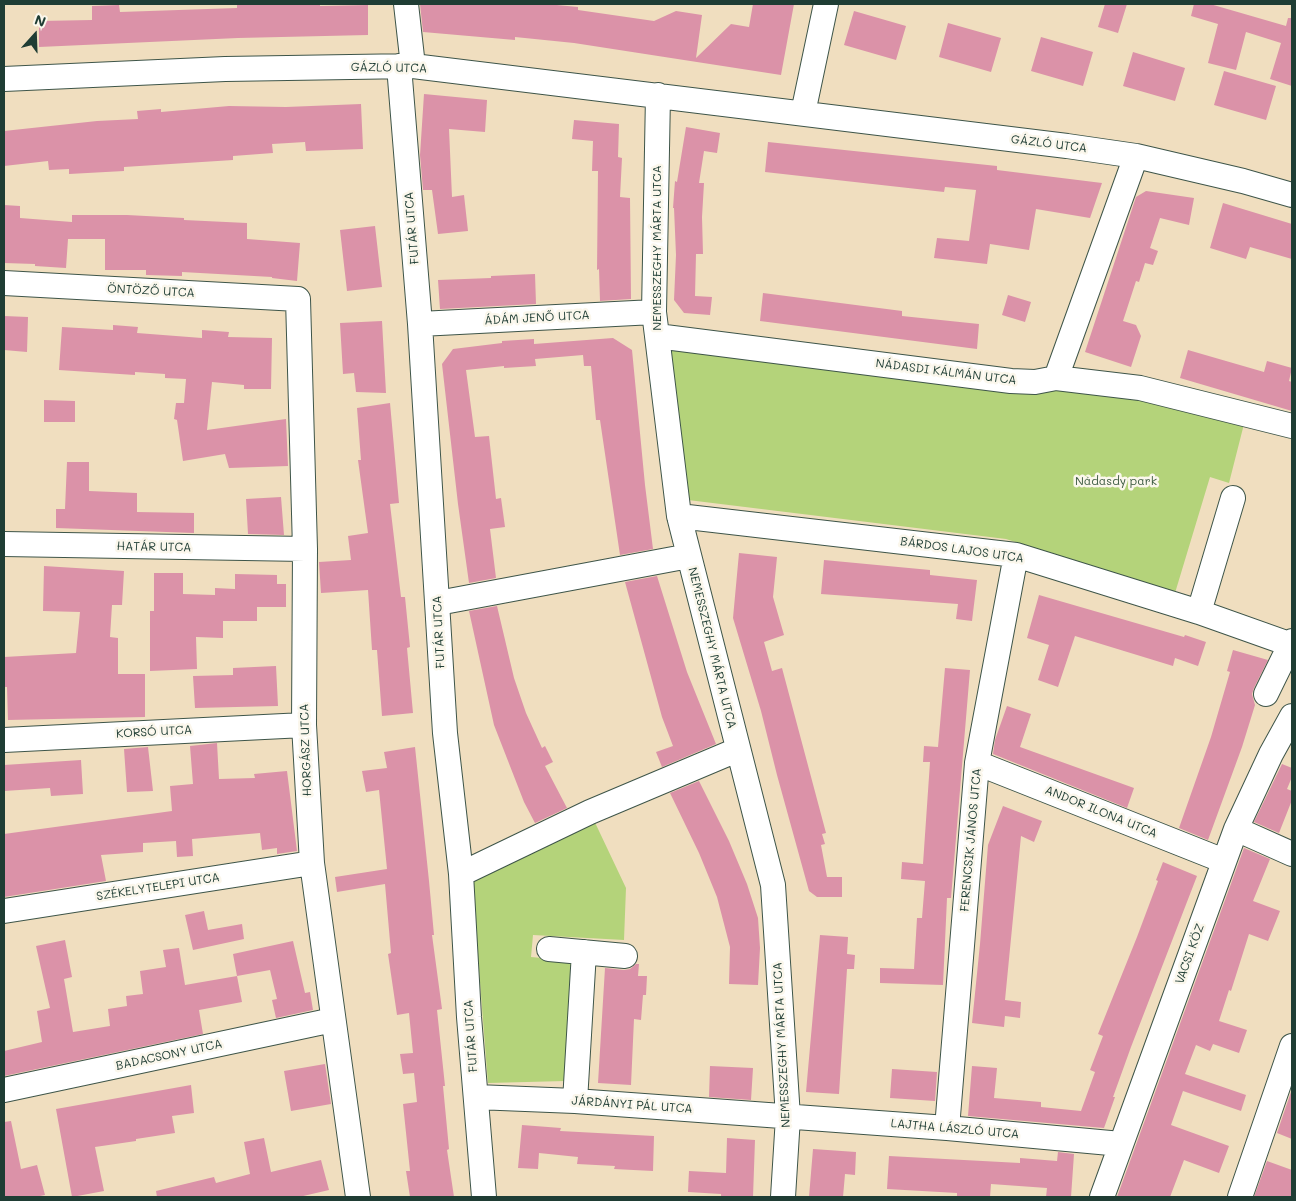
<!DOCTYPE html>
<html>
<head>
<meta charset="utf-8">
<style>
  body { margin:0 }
  #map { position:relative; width:1296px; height:1201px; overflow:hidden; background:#f0debf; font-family:Mali,sans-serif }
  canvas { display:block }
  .frame { position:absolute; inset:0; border:5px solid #1f3d34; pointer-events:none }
  .north { position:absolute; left:10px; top:10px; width:50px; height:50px; -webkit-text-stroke:4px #fbf7ec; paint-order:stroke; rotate:20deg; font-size:14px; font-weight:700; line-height:20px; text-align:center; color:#1f3d34 }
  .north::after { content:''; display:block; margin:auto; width:18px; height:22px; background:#1f3d34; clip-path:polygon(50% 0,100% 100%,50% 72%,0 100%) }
</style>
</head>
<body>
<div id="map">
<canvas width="1296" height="1201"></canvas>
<div class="frame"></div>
<div class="north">N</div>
</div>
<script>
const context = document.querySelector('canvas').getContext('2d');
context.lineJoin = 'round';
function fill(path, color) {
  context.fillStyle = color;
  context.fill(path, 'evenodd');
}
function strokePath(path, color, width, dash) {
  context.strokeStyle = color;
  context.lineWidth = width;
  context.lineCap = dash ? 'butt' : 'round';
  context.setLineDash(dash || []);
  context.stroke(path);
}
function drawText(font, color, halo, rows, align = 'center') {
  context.font = font + ' Mali,sans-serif';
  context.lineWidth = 5;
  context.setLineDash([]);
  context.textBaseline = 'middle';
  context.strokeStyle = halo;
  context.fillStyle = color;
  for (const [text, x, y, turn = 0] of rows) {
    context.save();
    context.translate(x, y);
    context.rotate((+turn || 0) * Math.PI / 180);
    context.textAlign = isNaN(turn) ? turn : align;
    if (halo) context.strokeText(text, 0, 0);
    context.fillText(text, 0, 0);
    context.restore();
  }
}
fill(new Path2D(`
  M663 348 1084 379 1244 424 1229 483 1210 477 1175 593 1006 539 688 500Z
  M590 812 626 888 624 940 533 935 531 957 573 961 565 1081 488 1083 471 869Z`), '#b4d37a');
fill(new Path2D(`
  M320 4V6L368 5V35L238 38 39 47V21L92 20V6L119 5 120 12 237 8V5Z
  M420 4H546L578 7V10L654 21 676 11 702 15 696 58 731 24 749 27 753 4H794L781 75 574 43 515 37V40L423 32Z
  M1105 4H1127L1118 33 1098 27Z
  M1194 4H1210L1286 26 1288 18H1292V86L1270 79 1281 43 1246 32 1236 70 1208 63 1218 24 1191 16Z
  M854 11 906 26 896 60 844 45Z
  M948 23 1001 38 991 72 939 57Z
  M1041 37 1093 52 1083 86 1031 71Z
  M1133 52 1185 68 1175 101 1123 86Z
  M1224 71 1276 86 1266 120 1214 105Z
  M424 94 487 100 485 132 449 129 452 197 464 195 468 231 438 234 432 190H423L420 155Z
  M361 104 363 149 306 151 305 142 272 144 273 153 233 156V160L124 167V171L69 174V169L49 170 48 161 4 166V131L97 121 138 119 137 111 161 109V112L229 106 286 107Z
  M574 120 619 124 618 157 622 158 620 197 630 198 631 299 600 301 599 269 597 270 598 171H592L593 141 572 139Z
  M686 127 720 133 717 153 704 151 699 183H704L702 217 703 254H696L695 296 712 297 710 315 684 313 674 300 676 255 674 208H673L675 181 677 182Z
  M768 142 997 166V170L1102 183 1090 218 1036 209 1029 250 990 244 987 264 934 258 937 238 969 241 976 190 945 187 944 192 765 172Z
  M1146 191 1194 198 1189 225 1160 218 1150 248 1158 251 1153 265 1145 263 1139 282 1136 281 1123 321 1136 325 1141 336 1131 367 1085 352 1136 197Z
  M1223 203 1292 224V259L1250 247 1246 259 1210 248Z
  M4 205 20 206V218L72 222V215H127L184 218V220L247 223V239L300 243 297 281 272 278V277L182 272V276L146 275V270H105V239H68L66 268 35 266V264L4 263Z
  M375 226 382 287 347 291 340 230Z
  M535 274 536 304 440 309 438 280 491 278V276Z
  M763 293 902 311V316L979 324 977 349 760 321Z
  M1008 295 1031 302 1025 322 1002 315Z
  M4 316 28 317 27 352 4 350Z
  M382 321 386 393 356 392 354 373 343 374 340 323Z
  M113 325 138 327 137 333 202 338V330L229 332 228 337 272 338 271 389H244V385L212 382 207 430 286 419 288 466 229 468 225 454 183 461 177 420 174 419 176 403H184L186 379 165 378V374L135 372V375L59 370 62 327 113 330Z
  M613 338 632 350 645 485 653 549 620 555 600 420H596L591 366H584L583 355 535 359 536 366 504 368V366L466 370 475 437 489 436 496 499 501 498 505 527 490 529 496 578 469 583 458 504 442 364 453 349 502 343V341L534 339V344Z
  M1188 350 1264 372 1267 361 1292 368 1289 381 1292 382V411L1180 378Z
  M44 400 75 401V422H44Z
  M390 403 399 503 390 504 401 597H405L410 647 407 648 413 713 382 716 377 650H372L368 590 321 593 319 562 351 560 348 536 368 533 358 460H361L357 408Z
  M67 462H89V491L137 493V512L194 513V533L56 528V509H65Z
  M281 497 284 535 248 534 246 499Z
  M739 553 777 557 773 597 784 635 764 642 772 671 782 668 826 833 822 834 825 844 821 845 827 877H842V897H817L809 891 777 775 761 711 733 618Z
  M824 560 930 570V575L977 580 972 621 956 619 958 604 821 594Z
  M44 566 124 571 122 605H112L110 637 118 638V674H145V717L8 720 7 687H4V657L76 653 80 612 43 611Z
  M154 573H183V594L215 595V588L235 589V574L277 575V584H286V607H257V621H223V638L196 637 197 669 150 671V611H154Z
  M657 576 687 672 716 744 662 767 656 752 673 746 662 717 625 582Z
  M1039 595 1184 637 1185 635 1206 642 1198 666 1175 658 1173 666 1075 636 1058 687 1038 680 1049 645 1027 638Z
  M497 606 514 678 526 713 542 748 545 746 553 762 545 766 567 808 535 823 524 802 494 725 469 611Z
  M1233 650 1268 660 1254 688 1252 694 1255 705 1242 747 1208 840 1179 828 1211 737 1230 672 1227 671Z
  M276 666 278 706 195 708 193 676 233 675V668Z
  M945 668 970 670 951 898H947L943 985 880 983V968L914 969 917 918H922L925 881 901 879 902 862 923 864 930 762H923L924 746 938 747Z
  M1007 706 1031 714 1020 747 1134 788 1127 808 993 754 995 740Z
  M217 743 219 779 255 778 254 774 287 771 297 851 277 854V848L262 850 260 833 192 839 193 856 177 857 176 841 143 843V852L101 855 106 881 4 897V834L172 811 170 786 193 784 190 746Z
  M148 747 153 791 127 792 124 749Z
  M415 747 429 881 434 935H432L442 1009 437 1010 445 1086H443L449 1149 447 1150 454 1197H410L406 1171H410L403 1104 417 1102 414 1073 403 1074 400 1054 413 1053 409 1013 397 1015 388 954 391 953 385 884 337 892 335 877 387 869 379 790 366 792 362 771 387 768 384 752Z
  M81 760 83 794 51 796 50 788 4 791V765Z
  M1282 764 1292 768V777L1287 789 1292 791V800L1279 833 1254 822Z
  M699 781 729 841 747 884 758 918 760 948 758 985 729 984 730 947 717 897 699 853 670 793Z
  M1003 806 1042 821 1034 842 1021 836 1005 1000 1021 1002 1020 1018 1005 1016 1004 1027 972 1023 980 944 988 845Z
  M1244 848 1270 859 1253 901 1280 911 1268 941 1249 934 1231 991 1229 990 1219 1021 1247 1030 1239 1053 1213 1044 1210 1051 1196 1045 1185 1074 1246 1095 1241 1111 1183 1091 1171 1125 1229 1146 1219 1173 1184 1160 1170 1197H1117Z
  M1163 862 1197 876 1131 1047 1113 1097H1115L1104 1128 968 1116 972 1066 997 1068 994 1098 1041 1102V1107L1081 1111 1095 1072 1090 1070 1103 1036 1098 1034 1137 937 1158 881 1156 880Z
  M204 911 208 930 242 924 244 939 193 950 185 915Z
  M820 935 848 937 847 954 855 955 854 969H847L839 1094 806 1092Z
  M65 940 72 977 64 979 73 1032 110 1026 108 1009 127 1006 126 996 143 994 140 971 166 967 163 950 179 948 185 985 237 976 242 1002 199 1010 203 1034 4 1076V1051L42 1042 37 1011 50 1008 36 946Z
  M293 941 305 993 310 992 313 1010 276 1018 272 1000 277 999 270 970 237 976 233 954Z
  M636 964H639L638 976H647L646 995H643L641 1020 634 1019 631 1085 598 1083 605 968 624 970 630 969Z
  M325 1064 331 1104 291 1111 284 1071Z
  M710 1066 753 1068 751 1100 709 1097Z
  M892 1069 937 1072 935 1101 890 1098Z
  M191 1085 194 1113 172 1116 175 1133 136 1139V1141L95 1147 104 1191 72 1197 56 1109Z
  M1292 1089V1139L1277 1133Z
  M11 1121 21 1169 37 1165 45 1195 35 1197H4V1122Z
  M522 1125 561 1128 560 1131 654 1136 653 1171 614 1169 615 1166 577 1164 578 1157 539 1153 538 1169 518 1168Z
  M264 1138 271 1172 321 1160 329 1190 299 1197H157L156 1191 214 1177 216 1183 250 1174 244 1142Z
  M727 1138 755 1140 753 1197H721V1194L688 1192 689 1171 726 1173Z
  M813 1149 856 1152 855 1175 845 1174 843 1197H809Z
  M1058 1152 1074 1154 1071 1197H1046L1047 1188 991 1184 990 1197H957V1193L887 1189 889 1156 1020 1163V1158L1057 1161Z
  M1267 1161 1292 1170V1197H1254Z`), '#db92a8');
const minor = new Path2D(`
  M406 4 413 66
  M399 66 420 324 445 733 461 874 469 1017 484 1197
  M4 79 225 69 413 66 1067 146 1136 156 1243 181 1292 195
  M658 95 654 312 657 336 679 516 773 885 788 1117 783 1197
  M803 113 826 4
  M4 283 298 299 305 549 304 725 312 863 358 1197
  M420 324 654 312
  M657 336 1011 381 1035 382 1056 378 1140 388 1292 426
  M1056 378 1136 156
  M679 516 1016 555 1199 612 1292 645
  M4 544 305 549
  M438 603 689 556
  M1199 612 1233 498
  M1266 694 1292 641
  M4 740 304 725
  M977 763 1224 861
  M1236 829 1292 854
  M461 874 590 812 737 750
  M4 911 312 863
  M549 949 625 956
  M4 1090 333 1020
  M476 1097 575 1101 947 1128 1121 1144
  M575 1101 584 952
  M947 1128 977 763 1016 555
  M1102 1197 1236 829 1271 754 1292 716
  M1240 1197 1292 1046`);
strokePath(minor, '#3e5549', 26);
strokePath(minor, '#fff', 24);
drawText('12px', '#1f3d34', '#fbf7ec', [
  ["GÁZLÓ UTCA",389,68,1],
  ["GÁZLÓ UTCA",1049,144,7],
  ["FUTÁR UTCA",412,228,-95],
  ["NEMESSZEGHY MÁRTA UTCA",657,248,-90],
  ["ÖNTÖZŐ UTCA",151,291,3],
  ["ÁDÁM JENŐ UTCA",537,318,-3],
  ["NÁDASDI KÁLMÁN UTCA",946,372,7],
  ["HATÁR UTCA",154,547,1],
  ["BÁRDOS LAJOS UTCA",962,550,8],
  ["FUTÁR UTCA",439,632,-93],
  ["NEMESSZEGHY MÁRTA UTCA",712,648,76],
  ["KORSÓ UTCA",154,732,-3],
  ["HORGÁSZ UTCA",306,750,-92],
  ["ANDOR ILONA UTCA",1101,812,22],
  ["FERENCSIK JÁNOS UTCA",971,840,-85],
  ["SZÉKELYTELEPI UTCA",158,887,-9],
  ["VACSI KÖZ",1190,954,-70],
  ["FUTÁR UTCA",471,1036,-94],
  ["NEMESSZEGHY MÁRTA UTCA",782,1045,-93],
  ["BADACSONY UTCA",169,1055,-12],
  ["JÁRDÁNYI PÁL UTCA",632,1105,4],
  ["LAJTHA LÁSZLÓ UTCA",955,1129,5]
]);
drawText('12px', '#3d5b42', '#fbf7ec', [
  ["Nádasdy park",1116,481]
]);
</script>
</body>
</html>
